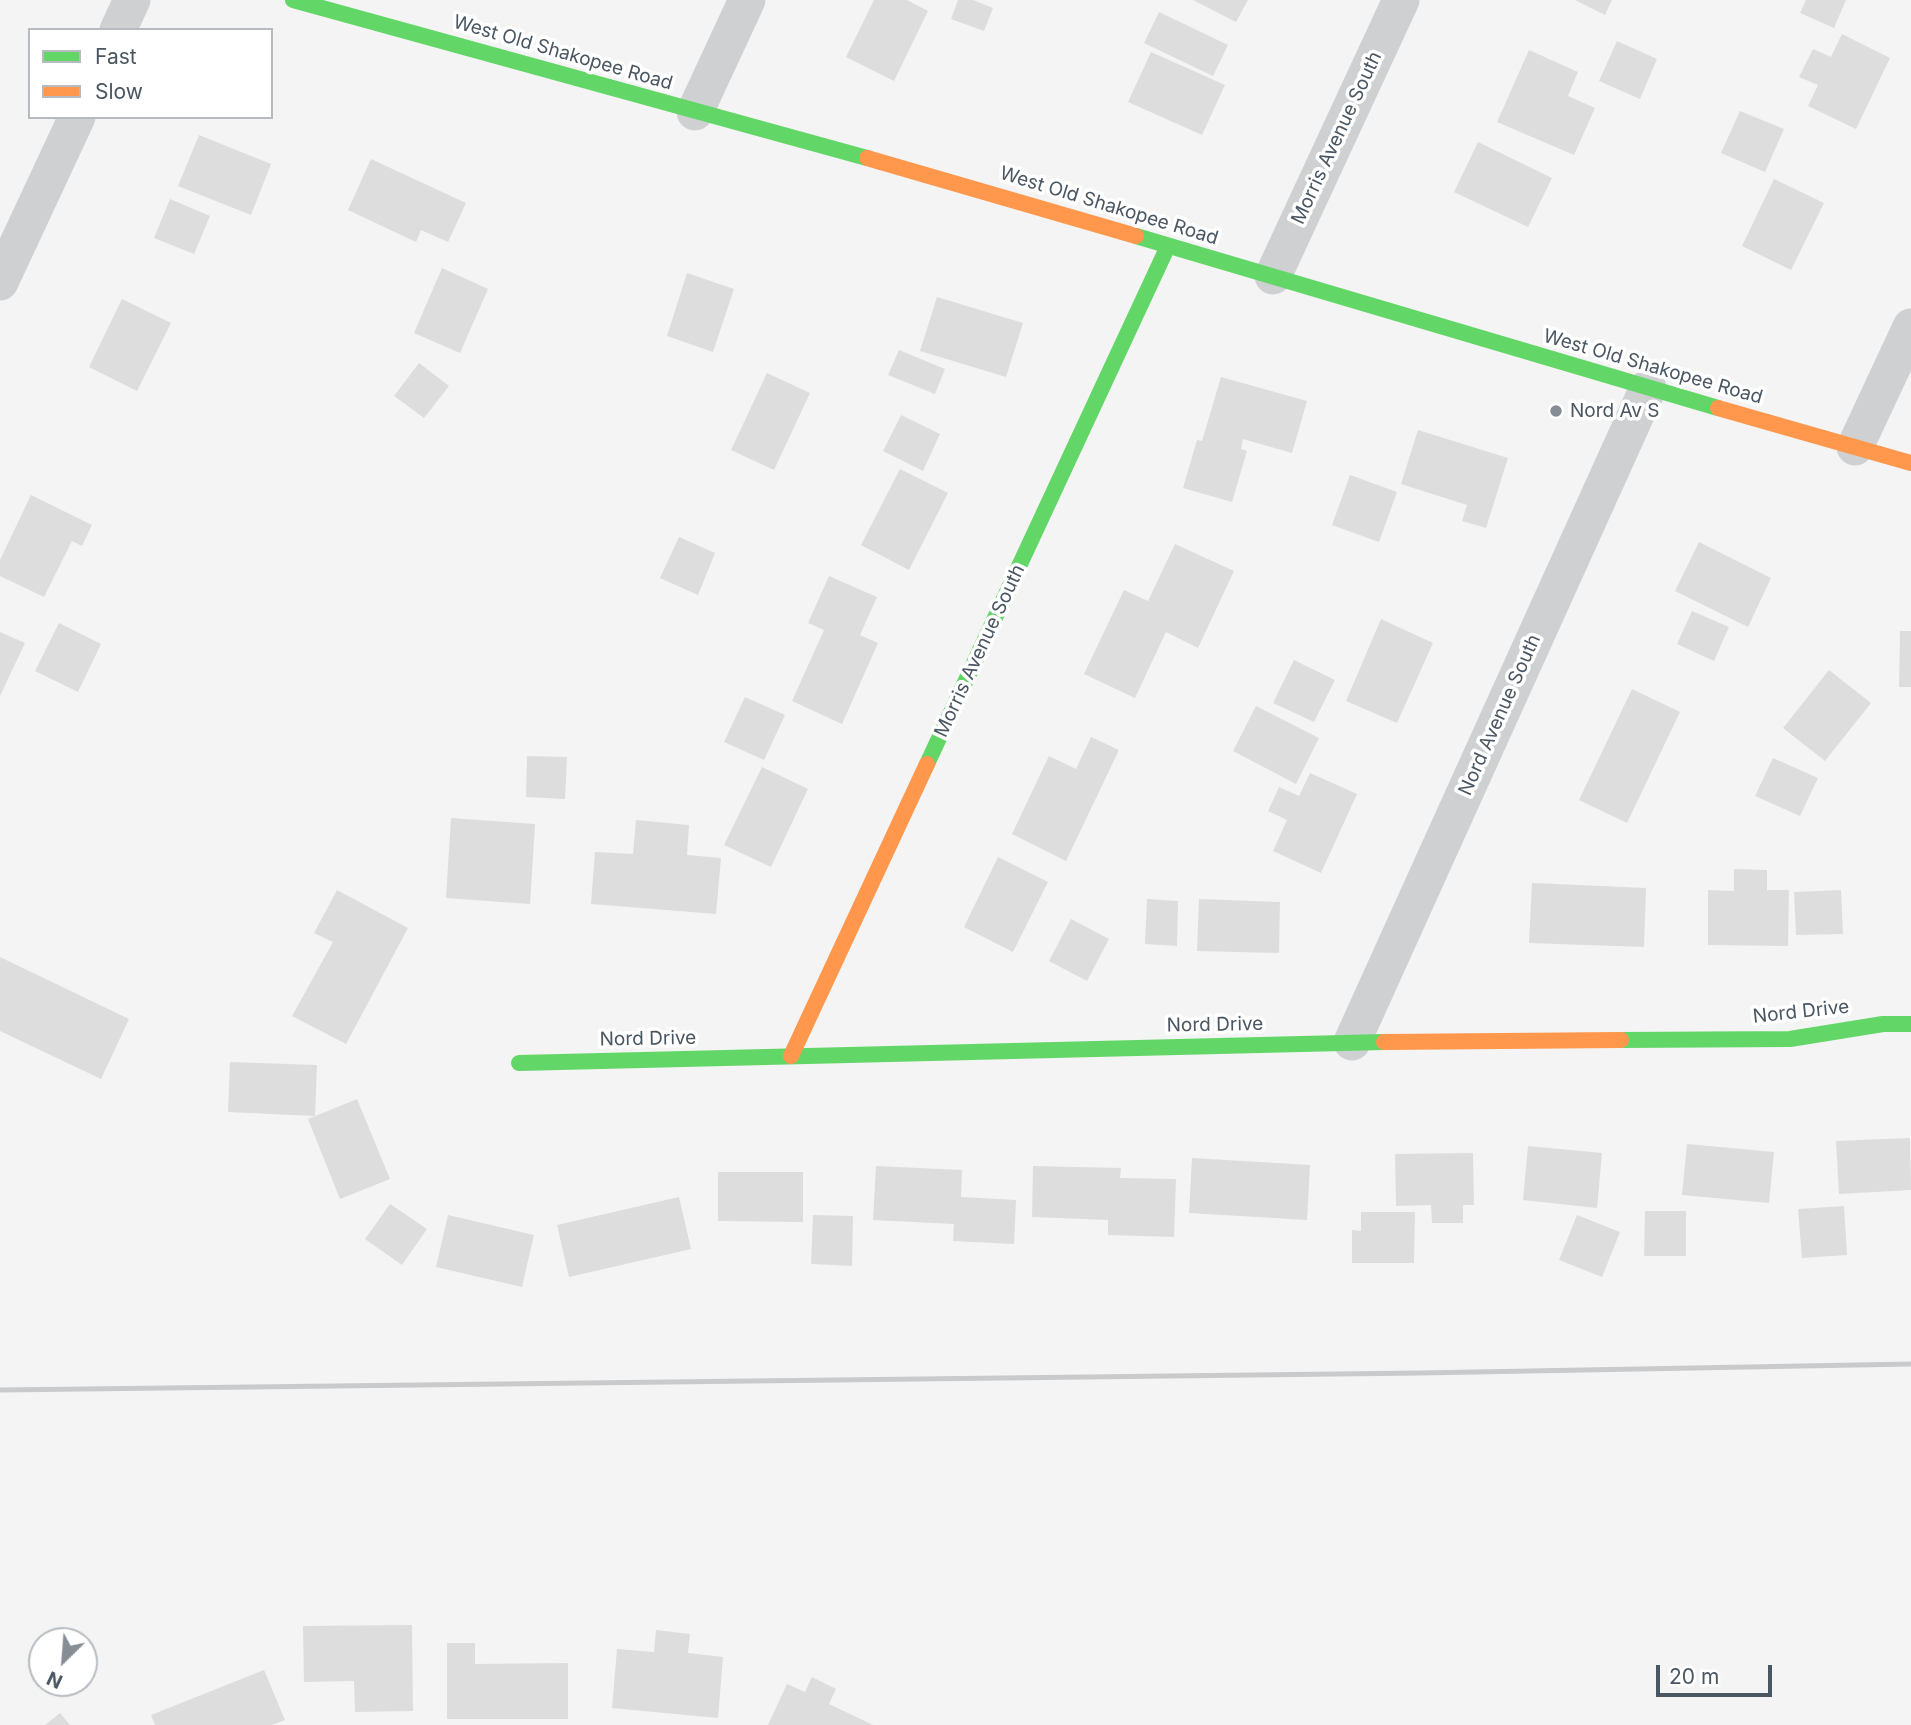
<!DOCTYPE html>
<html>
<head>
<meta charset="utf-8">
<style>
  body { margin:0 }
  #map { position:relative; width:1911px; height:1725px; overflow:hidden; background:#f4f4f4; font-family:Inter,sans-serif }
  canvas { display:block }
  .legend { position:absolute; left:28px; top:28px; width:245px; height:91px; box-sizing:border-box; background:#fff; border:2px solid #b7bbc0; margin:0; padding:9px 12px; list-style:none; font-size:21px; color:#4a5661 }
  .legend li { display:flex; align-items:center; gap:14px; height:35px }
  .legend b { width:35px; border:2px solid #b7bbc0 }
  .north { position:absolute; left:28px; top:1627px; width:70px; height:70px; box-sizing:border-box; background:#fff; border:2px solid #b7bbc0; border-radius:50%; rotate:205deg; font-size:19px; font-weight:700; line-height:28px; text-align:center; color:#4a5661 }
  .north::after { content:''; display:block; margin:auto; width:24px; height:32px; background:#868d94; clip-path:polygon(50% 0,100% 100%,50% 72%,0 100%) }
  .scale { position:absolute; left:1656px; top:1665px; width:116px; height:32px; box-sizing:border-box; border:4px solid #4a5661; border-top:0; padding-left:9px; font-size:21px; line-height:24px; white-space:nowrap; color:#4a5661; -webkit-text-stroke:5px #fff; paint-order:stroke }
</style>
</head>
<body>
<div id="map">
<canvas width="1911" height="1725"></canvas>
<ul class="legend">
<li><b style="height:9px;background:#63d668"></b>Fast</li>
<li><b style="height:9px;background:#ff974d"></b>Slow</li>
</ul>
<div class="north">N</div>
<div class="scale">20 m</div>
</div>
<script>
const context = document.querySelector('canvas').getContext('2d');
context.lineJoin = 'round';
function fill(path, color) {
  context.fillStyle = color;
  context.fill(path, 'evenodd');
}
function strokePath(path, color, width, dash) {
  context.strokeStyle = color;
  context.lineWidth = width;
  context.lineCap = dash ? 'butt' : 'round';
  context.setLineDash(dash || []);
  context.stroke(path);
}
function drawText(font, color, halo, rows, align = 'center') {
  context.font = font + ' Inter,sans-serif';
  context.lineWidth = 7;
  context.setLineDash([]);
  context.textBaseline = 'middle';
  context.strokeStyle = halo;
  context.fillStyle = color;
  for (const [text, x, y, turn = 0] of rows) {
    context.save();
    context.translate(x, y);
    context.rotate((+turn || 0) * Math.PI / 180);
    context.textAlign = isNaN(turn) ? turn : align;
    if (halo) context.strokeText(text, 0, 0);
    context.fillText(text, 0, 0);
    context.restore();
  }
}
fill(new Path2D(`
  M874 0H907L928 11 894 81 846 57Z
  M958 0H973L993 8 984 31 951 19Z
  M1193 0H1248L1236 22Z
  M1575 0H1612L1605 15Z
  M1806 0H1846L1834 28 1800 13Z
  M1159 12 1228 45 1213 76 1144 43Z
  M1842 34 1890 58 1856 129 1808 106 1818 85 1799 77 1813 49 1831 57Z
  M1617 41 1657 59 1640 99 1599 81Z
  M1529 50 1578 72 1568 96 1595 108 1574 155 1497 122Z
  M1151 52 1225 85 1202 135 1128 102Z
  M1740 111 1784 129 1765 172 1721 153Z
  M199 135 271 164 251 215 178 186Z
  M1478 142 1552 178 1528 227 1454 192Z
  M371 159 466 203 448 242 421 230 416 242 348 210Z
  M1774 179 1824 203 1791 270 1742 246Z
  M170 199 210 216 194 254 154 238Z
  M442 268 488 289 460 353 414 333Z
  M687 273 734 289 713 352 667 336Z
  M937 297 1023 323 1006 377 920 351Z
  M122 299 171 323 137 391 89 367Z
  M899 350 945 369 935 394 888 375Z
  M419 363 449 386 424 418 394 396Z
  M767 373 810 393 774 470 731 450Z
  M1221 377 1307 401 1292 453 1243 439 1241 449 1247 451 1232 502 1183 488 1197 440 1202 441Z
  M901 415 940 434 923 471 883 451Z
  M1418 430 1508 458 1486 528 1462 521 1467 505 1401 484Z
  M900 469 948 493 909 570 861 545Z
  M1350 475 1397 492 1379 542 1332 525Z
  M31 495 92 525 82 546 72 541 44 597 0 576V560Z
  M679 537 715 553 698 595 660 578Z
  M1699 542 1771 578 1748 627 1675 591Z
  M1175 544 1234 571 1198 648 1166 632 1135 698 1084 674 1124 590 1148 601Z
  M829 576 877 597 860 635 878 643 842 724 792 701 824 630 808 623Z
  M1692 611 1729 627 1714 661 1677 644Z
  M1381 619 1433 643 1397 723 1346 701Z
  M59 623 101 644 78 692 35 671Z
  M1900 631H1911V687H1899Z
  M0 632 25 643 0 696Z
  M1294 660 1335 680 1314 722 1273 703Z
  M1829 670 1871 703 1825 761 1783 728Z
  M1632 689 1680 712 1627 823 1579 800Z
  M745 697 785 715 764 760 724 742Z
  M1256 706 1319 738 1296 784 1233 751Z
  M1091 737 1119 750 1066 861 1012 834 1049 756 1076 769Z
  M527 756 567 757 565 799 526 797Z
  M1773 758 1818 778 1800 816 1755 796Z
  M762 767 808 789 771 867 724 845Z
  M1310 773 1357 794 1321 873 1273 851 1287 820 1268 811 1279 787 1299 796Z
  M451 818 535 824 530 904 446 898Z
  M636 820 689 825 687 855 721 858 716 914 591 904 595 852 633 854Z
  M998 857 1048 882 1013 952 964 927Z
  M1734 869 1767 870V890H1789L1788 946 1708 945V890L1734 891Z
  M1532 883 1646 888 1644 947 1529 943Z
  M337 890 408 928 346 1044 292 1016 333 942 314 933Z
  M1841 890 1843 934 1796 935 1794 892Z
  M1147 899 1178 901 1177 946 1145 944Z
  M1199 899 1280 902 1279 953 1197 951Z
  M1071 919 1109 939 1087 981 1049 961Z
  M0 957 129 1019 101 1079 0 1031Z
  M230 1062 317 1065 315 1116 228 1112Z
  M357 1099 390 1179 340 1199 308 1119Z
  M1910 1138 1911 1190 1839 1194 1836 1141Z
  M1687 1144 1774 1152 1769 1203 1682 1195Z
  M1528 1146 1602 1153 1597 1208 1523 1200Z
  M1473 1153 1474 1205H1463V1223H1432L1431 1205 1396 1206 1395 1154Z
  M1192 1158 1310 1165 1307 1220 1189 1213Z
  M876 1166 962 1170 961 1197 1016 1200 1014 1244 953 1241 954 1224 873 1220Z
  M1033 1166 1121 1168 1120 1178 1176 1179 1174 1237 1108 1235V1220L1032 1217Z
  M718 1172H803V1222L718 1221Z
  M679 1197 691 1249 569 1277 557 1225Z
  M390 1204 427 1229 402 1265 365 1239Z
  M1844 1206 1847 1255 1802 1258 1798 1209Z
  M1645 1211H1686V1256H1644Z
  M1361 1212H1415L1414 1263H1352V1230L1361 1231Z
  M448 1215 534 1235 522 1287 436 1267Z
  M813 1215 853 1216 852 1266 811 1264Z
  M1577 1215 1620 1232 1602 1277 1559 1260Z
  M412 1625 413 1711 355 1712 354 1681 304 1682 303 1626Z
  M656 1630 690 1634 688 1653 723 1657 718 1718 612 1708 617 1649 654 1652Z
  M447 1643H475V1664L568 1663V1719H447Z
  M264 1670 285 1720 272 1725H155L151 1715Z
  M812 1677 836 1689 829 1704 873 1725H768L787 1684 805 1692Z
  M60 1713 70 1725H45Z`), '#ddddde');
strokePath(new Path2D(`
  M118 30 132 0
  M695 112 747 0
  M1273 276 1401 0
  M0 282 77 117
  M1855 447 1911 327
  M1352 1042 1648 388`), '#ced0d2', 37);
strokePath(new Path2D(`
  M293 0 867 158
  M1136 236 1718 408
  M927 764 1168 246
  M1621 1040 1790 1039 1883 1024H1911
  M519 1063 1384 1042`), '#63d668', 16);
strokePath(new Path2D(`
  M867 158 1136 236
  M1718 408 1911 463
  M1384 1042 1621 1040
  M791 1056 927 764`), '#ff974d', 16);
strokePath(new Path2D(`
  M0 1390 1420 1373 1911 1364`), '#c9cacc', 5);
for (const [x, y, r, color] of [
  [1556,411,7,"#868d94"]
]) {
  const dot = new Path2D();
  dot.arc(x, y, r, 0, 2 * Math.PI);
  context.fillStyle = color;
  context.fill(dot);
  strokePath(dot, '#fff', 2.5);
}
drawText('19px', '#4a5661', '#fff', [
  ["West Old Shakopee Road",563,53,16],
  ["Morris Avenue South",1337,138,-65],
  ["West Old Shakopee Road",1109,206,17],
  ["West Old Shakopee Road",1653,367,16],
  ["Morris Avenue South",980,651,-65],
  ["Nord Avenue South",1500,715,-66],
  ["Nord Drive",1801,1012,-6],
  ["Nord Drive",1215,1025,-1],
  ["Nord Drive",648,1039,-1]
]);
drawText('19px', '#4a5661', '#fff', [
  ["Nord Av S",1570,411]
], 'left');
</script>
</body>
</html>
